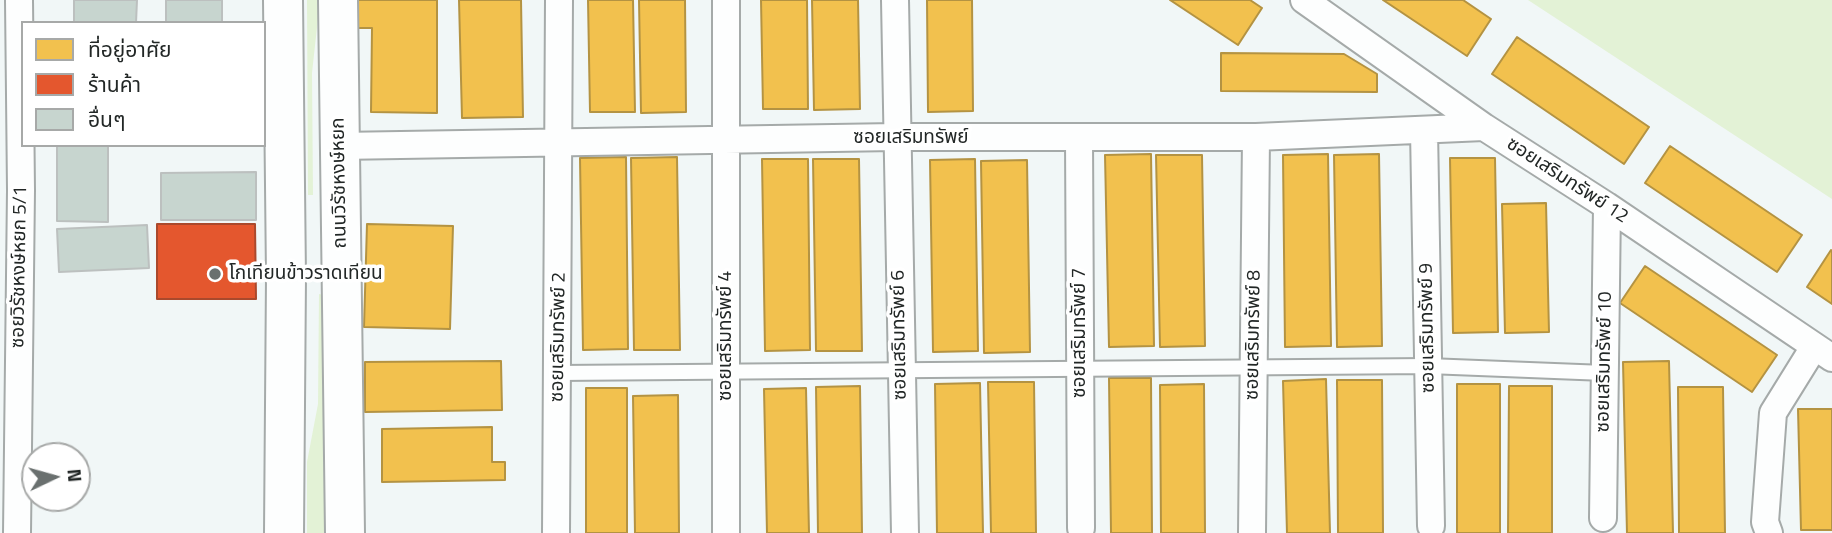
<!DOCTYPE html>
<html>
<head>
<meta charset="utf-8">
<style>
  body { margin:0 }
  #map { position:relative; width:1832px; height:533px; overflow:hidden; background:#f1f7f7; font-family:"Titillium Web","Noto Sans Thai",sans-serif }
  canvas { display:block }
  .legend { position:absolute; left:21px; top:21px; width:245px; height:126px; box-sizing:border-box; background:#fff; border:2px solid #a7a9a8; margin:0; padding:9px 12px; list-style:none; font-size:21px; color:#222726 }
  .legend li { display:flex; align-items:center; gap:14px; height:35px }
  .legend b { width:35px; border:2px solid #a7a9a8 }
  .north { position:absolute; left:21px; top:442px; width:70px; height:70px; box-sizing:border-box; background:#fff; border:2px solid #a7a9a8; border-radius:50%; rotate:85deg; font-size:19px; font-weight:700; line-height:28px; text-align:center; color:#222726 }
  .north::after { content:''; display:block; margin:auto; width:24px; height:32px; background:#6a706f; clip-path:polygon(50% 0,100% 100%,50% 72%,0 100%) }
</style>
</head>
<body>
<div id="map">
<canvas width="1832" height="533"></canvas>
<ul class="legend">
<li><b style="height:19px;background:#f2c14e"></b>ที่อยู่อาศัย</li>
<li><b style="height:19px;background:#e4572e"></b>ร้านค้า</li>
<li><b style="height:19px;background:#c7d5cf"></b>อื่นๆ</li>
</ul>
<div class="north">N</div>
</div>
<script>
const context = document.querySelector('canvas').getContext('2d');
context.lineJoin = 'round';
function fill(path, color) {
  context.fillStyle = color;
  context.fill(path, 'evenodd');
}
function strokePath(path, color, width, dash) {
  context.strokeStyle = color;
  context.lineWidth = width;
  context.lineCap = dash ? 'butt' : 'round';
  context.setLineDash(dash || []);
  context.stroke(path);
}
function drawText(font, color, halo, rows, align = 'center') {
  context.font = font + ' "Titillium Web","Noto Sans Thai",sans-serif';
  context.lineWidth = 7;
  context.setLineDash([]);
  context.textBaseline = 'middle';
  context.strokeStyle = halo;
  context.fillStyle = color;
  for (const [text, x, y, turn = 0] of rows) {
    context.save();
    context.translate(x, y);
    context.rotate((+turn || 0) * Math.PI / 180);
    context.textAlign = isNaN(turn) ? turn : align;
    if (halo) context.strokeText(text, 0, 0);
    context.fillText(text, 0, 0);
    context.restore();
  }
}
fill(new Path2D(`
  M307 0H320L312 73 313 195H308Z
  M1528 0H1832V199Z
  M319 294 324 295V533H307V462L318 404Z`), '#e3f2d6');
const homes = new Path2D(`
  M358 0H437V113L371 112 372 28H358Z
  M459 0H521L523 117 462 118Z
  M588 0H633L635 112H590Z
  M639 0H685L686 112 641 113Z
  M761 0H807L808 109H763Z
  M812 0H858L860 109 814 110Z
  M927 0H972L973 111 928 112Z
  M1170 0H1250L1262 8 1238 45Z
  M1383 0H1463L1491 19 1467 56Z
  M1517 37 1649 127 1624 164 1492 74Z
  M1221 53 1344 54 1377 74V92L1221 91Z
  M1670 146 1802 235 1777 272 1645 183Z
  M1151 154 1154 346 1109 347 1105 155Z
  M1328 154 1331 346 1285 347 1283 155Z
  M1379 154 1382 346 1337 347 1334 155Z
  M1156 155H1202L1205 346 1160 347Z
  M626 157 628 349 583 350 580 158Z
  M677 157 680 350H634L631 158Z
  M1450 158H1495L1498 332 1453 333Z
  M762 159H808L810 350 765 351Z
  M813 159H859L862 351H816Z
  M975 159 978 351 933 352 930 160Z
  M1027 160 1030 352 984 353 981 161Z
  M1546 203 1549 332 1505 333 1502 204Z
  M367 224 453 226 450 329 364 327Z
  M1831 250 1832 251V304L1807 287Z
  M1645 266 1777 355 1752 392 1620 303Z
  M501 361 502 410 365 412V362Z
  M1669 361 1673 533H1627L1623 362Z
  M1109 378H1151L1152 533H1111Z
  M1326 379 1330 533H1287L1283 381Z
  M1337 380H1382L1383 533H1338Z
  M988 382H1034L1036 533H991Z
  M980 383 983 533H937L935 384Z
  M1204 384 1205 533H1161L1160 385Z
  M1457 384H1500V533H1457Z
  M860 386 862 533H818L816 387Z
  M1509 386H1552V533H1508Z
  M1678 387H1723L1725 533H1679Z
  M586 388H627V533H586Z
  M806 388 809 533H767L764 389Z
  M678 395 679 533H635L633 396Z
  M1798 409H1832V530H1801Z
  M492 427V462H505V480L382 482V429Z`);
fill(homes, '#f2c14e');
strokePath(homes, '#b49342', 2);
const shops = new Path2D(`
  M157 224H255L256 299H157Z`);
fill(shops, '#e4572e');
strokePath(shops, '#aa492c', 2);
const building = new Path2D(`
  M74 0H137L136 23H74Z
  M166 0H222V23H166Z
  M57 145H108V222L57 221Z
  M256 172V220H161V173Z
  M147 225 149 268 59 272 57 229Z`);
fill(building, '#c7d5cf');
strokePath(building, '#bcc0bf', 2);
const lane = new Path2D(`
  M558 373 1428 366 1605 373`);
const street = new Path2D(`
  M726 0V533
  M895 0 905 533
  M1304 0 1484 127 1607 206 1832 358
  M1424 130 1431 526
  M1079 138 1081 528
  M339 146 895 137H1256L1484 127
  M1603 518 1607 206
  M17 533 21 190 19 0
  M556 533 559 0
  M1252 533 1256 137
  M1769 533 1765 522 1773 413 1814 347`);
const secondary = new Path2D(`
  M283 0 286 277 284 533
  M338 0 345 533`);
strokePath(lane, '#a5aaa9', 18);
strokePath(street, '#a5aaa9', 30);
strokePath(secondary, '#a5aaa9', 42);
strokePath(lane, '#fdfefe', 14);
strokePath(street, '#fdfefe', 26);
strokePath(secondary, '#fdfefe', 38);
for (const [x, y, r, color] of [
  [215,274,7,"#6a706f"]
]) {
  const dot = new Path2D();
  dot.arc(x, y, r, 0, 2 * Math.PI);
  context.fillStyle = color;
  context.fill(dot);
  strokePath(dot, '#fff', 2.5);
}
drawText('19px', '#222726', '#fff', [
  ["ซอยเสริมทรัพย์",911,138],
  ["ซอยเสริมทรัพย์ 12",1567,181,33],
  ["ถนนวิรัชหงษ์หยก",340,183,-91],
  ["ซอยวิรัชหงษ์หยก 5/1",20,267,-89],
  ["ซอยเสริมทรัพย์ 9",1428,328,-91],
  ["ซอยเสริมทรัพย์ 7",1080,333,-90],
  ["ซอยเสริมทรัพย์ 6",900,335,-91],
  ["ซอยเสริมทรัพย์ 8",1254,335,-89],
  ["ซอยเสริมทรัพย์ 4",726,336,-90],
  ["ซอยเสริมทรัพย์ 2",559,337,-89],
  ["ซอยเสริมทรัพย์ 10",1605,362,-89]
]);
drawText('19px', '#222726', '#fff', [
  ["โกเทียนข้าวราดเทียน",229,274]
], 'left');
</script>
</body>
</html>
